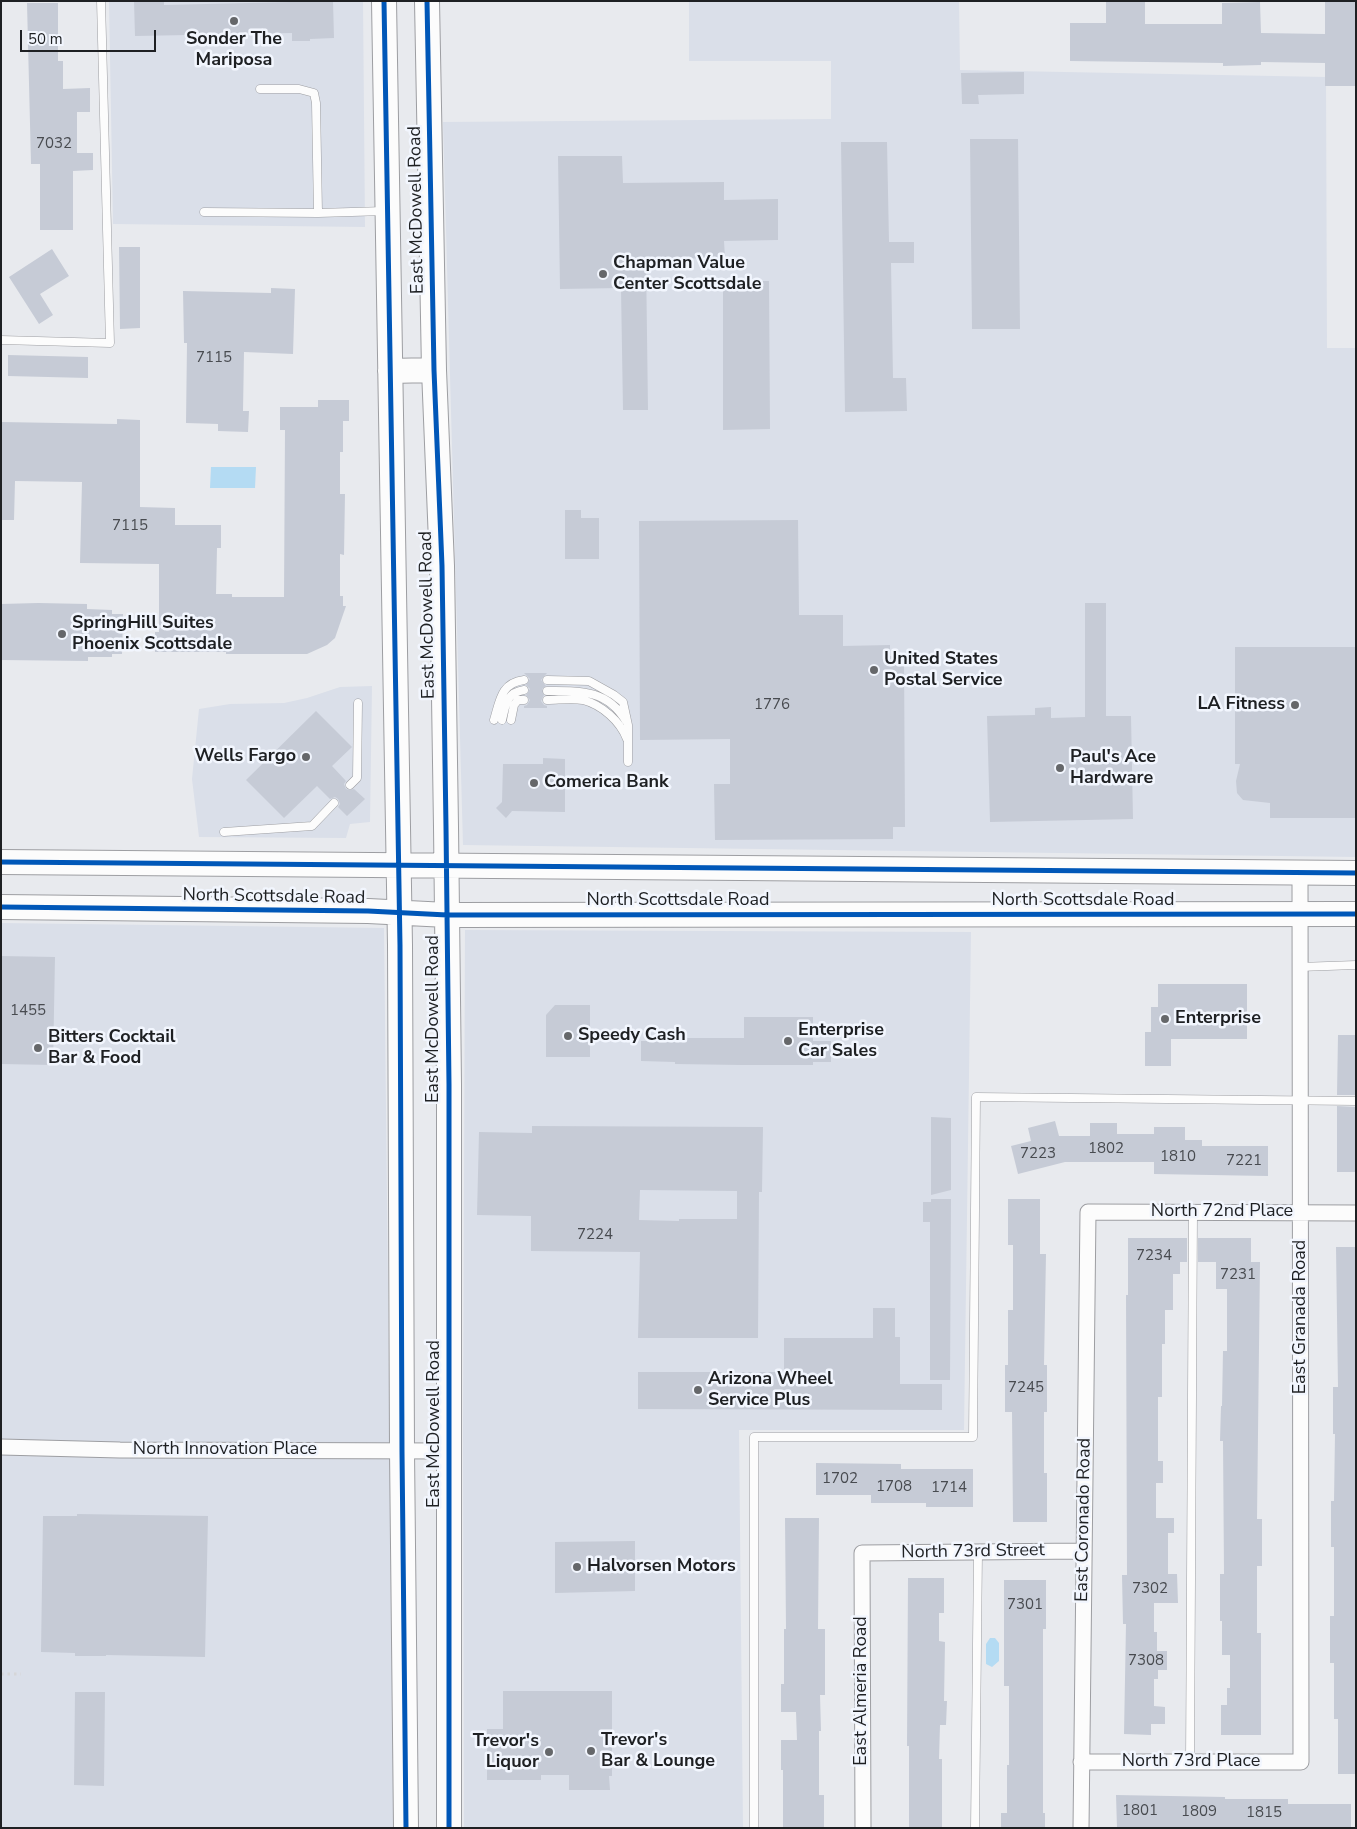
<!DOCTYPE html>
<html>
<head>
<meta charset="utf-8">
<style>
  body { margin:0 }
  #map { position:relative; width:1357px; height:1829px; overflow:hidden; background:#e8eaee; font-family:"Nunito Sans",sans-serif }
  canvas { display:block }
  .frame { position:absolute; inset:0; border:2px solid #1e2023; pointer-events:none }
  .scale { position:absolute; left:20px; top:30px; width:136px; height:22px; box-sizing:border-box; border:2px solid #1e2023; border-top:0; padding-left:6px; font-size:15px; line-height:18px; white-space:nowrap; color:#1e2023; -webkit-text-stroke:4px #f2f6fe; paint-order:stroke }
</style>
</head>
<body>
<div id="map">
<canvas width="1357" height="1829"></canvas>
<div class="frame"></div>
<div class="scale">50 m</div>
</div>
<script>
const context = document.querySelector('canvas').getContext('2d');
context.lineJoin = 'round';
function fill(path, color) {
  context.fillStyle = color;
  context.fill(path, 'evenodd');
}
function strokePath(path, color, width, dash) {
  context.strokeStyle = color;
  context.lineWidth = width;
  context.lineCap = dash ? 'butt' : 'round';
  context.setLineDash(dash || []);
  context.stroke(path);
}
function drawText(font, color, halo, rows, align = 'center') {
  context.font = font + ' "Nunito Sans",sans-serif';
  context.lineWidth = 5;
  context.setLineDash([]);
  context.textBaseline = 'middle';
  context.strokeStyle = halo;
  context.fillStyle = color;
  for (const [text, x, y, turn = 0] of rows) {
    context.save();
    context.translate(x, y);
    context.rotate((+turn || 0) * Math.PI / 180);
    context.textAlign = isNaN(turn) ? turn : align;
    if (halo) context.strokeText(text, 0, 0);
    context.fillText(text, 0, 0);
    context.restore();
  }
}
fill(new Path2D(`
  M109 1H363L365 227 113 224Z
  M689 1H959L960 70 1326 77 1327 348H1356V857L463 845 443 122 831 119V61H689Z
  M372 686 370 822 350 824 346 838 199 837 192 779 199 709 230 704 284 703 307 698 340 687Z
  M1 923 384 928 394 1828H1Z
  M465 930 971 932 964 1430H739L743 1828H464L463 1431Z`), '#dadfe9');
fill(new Path2D(`
  M211 467H256L255 488H210Z
  M990 1638H995L999 1643V1661L992 1667 986 1664V1644Z`), '#b4dbf3');
fill(new Path2D(`
  M134 1H164V5L333 1 334 38 310 39V41H292V33L135 36Z
  M1106 1H1145V24H1222V3L1260 2 1261 33 1325 34V1H1356V86H1325V63L1261 62V65L1223 66V63L1070 61V23H1106Z
  M27 3H58V61H63V89L90 88V112H77V153H93V170L73 171V230H40V164H31Z
  M1024 72V94L978 95 979 104H962L961 73Z
  M970 139H1018L1020 329H972Z
  M841 142H887L889 242H914V263H891L893 378H906L907 411 845 412Z
  M558 156H622L623 183 724 182V200L778 199V240L724 241 725 258 646 259 648 410H623L621 288 560 289Z
  M119 247H140V328L120 329Z
  M52 249 69 276 40 294 53 315 39 324 9 277Z
  M723 281H769L770 429 723 430Z
  M271 288 295 289 293 354 244 352 243 411H249L248 432 218 431V424L186 423 187 343H184L183 291 271 293Z
  M8 355 88 357V378L8 376Z
  M318 400H349V421H343V452H340V494H345L344 555 340 554V596H343V606H346L335 638 327 645 307 654H226V652H155V632H159V564L80 563 82 482 15 481 14 520H1V422L117 424V419L140 420V507L175 508V525H221V548H217L216 594H232V597H284L285 430H280V407H318Z
  M565 510H581V518H599V559H565Z
  M798 520 799 615H843V646L890 645V656H904L905 827H893V839L715 840 714 784H730V739L640 740 639 521Z
  M38 603 87 604V609L112 610V614H123L122 654H112V657H88V661L1 660V604Z
  M1085 603H1106V716H1131L1133 819 990 822 987 716 1035 715V708L1051 707V718L1085 717Z
  M1235 647H1356V818H1270V803L1243 800 1237 793 1236 781 1240 764H1235Z
  M524 673H547L541 680 546 686 542 689 544 695 541 701 544 705 547 706V708H524V706L527 705 530 700 526 695 530 689 526 685 530 679Z
  M316 711 352 747 332 766 346 781 344 784 346 789 349 790 354 789 365 799 347 816 338 807 340 804 338 799 335 797 330 799 317 786 284 818 246 780Z
  M543 758 565 759V812L512 811 506 818 496 808 502 802 503 764H543Z
  M1 956 55 957 53 1065 1 1064Z
  M1158 984H1247V1039H1171V1066H1145V1032H1151V1007H1158Z
  M555 1005H590V1057H546V1015Z
  M744 1017H813V1041H831V1062H813V1065H741L675 1064V1062L641 1061V1041H675V1038H744Z
  M1338 1035H1356V1095H1337Z
  M1337 1106 1356 1107V1172H1337Z
  M931 1117 951 1118V1190L931 1195Z
  M1055 1121 1059 1136H1090V1123H1117V1134H1154V1127H1185V1140H1202V1146H1268V1176L1154 1174V1162H1065L1018 1174 1011 1146 1031 1141 1028 1128Z
  M532 1126 763 1127 762 1192H759L758 1338H638L640 1252 531 1251V1216L477 1215 479 1132 532 1133ZM640 1190 737 1191V1219H679V1221L639 1220Z
  M931 1199H951L950 1380H930V1222H923V1202H931Z
  M1008 1199H1040V1254H1046L1044 1365H1047V1412H1044V1473H1047V1522H1013L1012 1412H1005V1365H1008V1310H1013V1245H1008Z
  M1128 1238H1187V1262H1180V1274H1173V1310H1165V1344H1162V1397H1158V1461H1163V1483H1156V1518H1174V1533H1168V1574H1177L1178 1603H1154V1632H1157V1651H1167V1670H1158V1679H1154V1706L1165 1707V1724H1151V1735L1124 1734 1126 1624H1123L1122 1575H1127L1126 1295H1128Z
  M1198 1238H1251V1262H1260L1257 1519H1262V1566H1257V1633H1261V1735H1221V1705H1227V1688H1230V1655H1222V1621H1220V1574H1224L1223 1441H1220L1221 1406H1222L1223 1351H1227V1289H1216V1262H1198Z
  M1336 1247H1356V1774H1338V1719H1334V1663H1330V1616H1334V1547H1331V1501H1334L1335 1434H1333V1387H1338Z
  M873 1308H895V1337H900V1384H942V1410L638 1409V1372H784V1338H873Z
  M816 1463 901 1464V1469H973V1507H926V1503H871V1495H816Z
  M77 1514 208 1516 205 1657 106 1655V1656H75V1653L41 1652 43 1516H77Z
  M785 1518H819L818 1629H825V1695H820L821 1731H819V1795H824V1828H783V1770H781V1740H797L796 1712H781V1684H784V1629H786Z
  M635 1541V1591L555 1593V1542Z
  M908 1578H944V1613H939V1641L945 1642 944 1701H947L946 1725H940L939 1759H942V1828H909V1746H907Z
  M1004 1580H1046V1629H1043V1813H1045V1828H1001V1813H1007V1765H1009V1686H1004Z
  M503 1691H612V1776H609L610 1790H569V1775H541V1780H487V1729H503Z
  M75 1692H105L104 1786 74 1785Z
  M1116 1795 1225 1797V1799H1288V1804H1351V1828H1117Z`), '#c6cbd6');
const service = new Path2D(`
  M260 89H299L314 93 316 103 318 213
  M204 212 318 213 385 211
  M1 340 110 343 101 1
  M547 680 589 681 614 695 623 702 628 725V762
  M547 691C579 691 607 689 626 721
  M547 700C558 700 572 698 583 700 602 705 620 721 627 739
  M494 720C500 700 501 683 524 680
  M502 720C506 704 506 693 524 690
  M511 720 514 705 518 700H524
  M350 785 357 778 358 703
  M224 832 312 826 334 803
  M1299 967 1356 965
  M1190 1762 1193 1212
  M754 1828V1437H973L976 1097 1356 1101
  M975 1828 978 1552`);
const minor = new Path2D(`
  M1 1447 120 1450 449 1451
  M1081 1762H1301L1300 872
  M863 1828 862 1553 1083 1551
  M1081 1828 1088 1212 1356 1213`);
const primary = new Path2D(`
  M384 1 400 945 402 1451 406 1828
  M427 1 434 370 442 566 446 827 449 1085V1828
  M390 371 434 370
  M1 862 1356 873
  M1 907 368 911 447 915 1356 914`);
strokePath(service, '#9d9ea2', 9);
strokePath(minor, '#9d9ea2', 17);
strokePath(primary, '#9d9ea2', 26);
strokePath(new Path2D(`
  M1 1674H21`), '#d5d6d8', 3, [2.5, 4]);
strokePath(service, '#fcfcfc', 8);
strokePath(minor, '#fcfcfc', 15);
strokePath(primary, '#fcfcfc', 24);
strokePath(new Path2D(`
  M384 1 400 945 402 1451 406 1828
  M427 1 434 370 442 566 446 827 449 1085V1828
  M1 862 1356 873
  M1 907 368 911 447 915 1356 914`), '#0057b8', 5);
for (const [x, y, r, color] of [
  [234,21,5,"#65676a"],
  [603,274,5,"#65676a"],
  [62,634,5,"#65676a"],
  [874,670,5,"#65676a"],
  [1295,705,5,"#65676a"],
  [306,757,5,"#65676a"],
  [1060,768,5,"#65676a"],
  [534,783,5,"#65676a"],
  [1165,1019,5,"#65676a"],
  [568,1036,5,"#65676a"],
  [788,1041,5,"#65676a"],
  [38,1048,5,"#65676a"],
  [698,1390,5,"#65676a"],
  [577,1567,5,"#65676a"],
  [591,1751,5,"#65676a"],
  [549,1752,5,"#65676a"]
]) {
  const dot = new Path2D();
  dot.arc(x, y, r, 0, 2 * Math.PI);
  context.fillStyle = color;
  context.fill(dot);
  strokePath(dot, '#f2f6fe', 2);
}
drawText('15px', '#484b50', null, [
  ["7032",54,144],
  ["7115",214,358],
  ["7115",130,526],
  ["1776",772,705],
  ["1455",28,1011],
  ["1802",1106,1149],
  ["7223",1038,1154],
  ["1810",1178,1157],
  ["7221",1244,1161],
  ["7224",595,1235],
  ["7234",1154,1256],
  ["7231",1238,1275],
  ["7245",1026,1388],
  ["1702",840,1479],
  ["1708",894,1487],
  ["1714",949,1488],
  ["7302",1150,1589],
  ["7301",1025,1605],
  ["7308",1146,1661],
  ["1801",1140,1811],
  ["1809",1199,1812],
  ["1815",1264,1813]
]);
drawText('bold 18px', '#1e2023', '#f2f6fe', [
  ["Sonder The",234,40,"center"],
  ["Mariposa",234,61,"center"],
  ["Chapman Value",613,264],
  ["Center Scottsdale",613,285],
  ["SpringHill Suites",72,624],
  ["Phoenix Scottsdale",72,645],
  ["United States",884,660],
  ["Postal Service",884,681],
  ["LA Fitness",1285,705,"right"],
  ["Wells Fargo",296,757,"right"],
  ["Paul's Ace",1070,758],
  ["Hardware",1070,779],
  ["Comerica Bank",544,783],
  ["Enterprise",1175,1019],
  ["Enterprise",798,1031],
  ["Car Sales",798,1052],
  ["Speedy Cash",578,1036],
  ["Bitters Cocktail",48,1038],
  ["Bar & Food",48,1059],
  ["Arizona Wheel",708,1380],
  ["Service Plus",708,1401],
  ["Halvorsen Motors",587,1567],
  ["Trevor's",601,1741],
  ["Bar & Lounge",601,1762],
  ["Trevor's",539,1742,"right"],
  ["Liquor",539,1763,"right"]
], 'left');
drawText('18px', '#1e2023', '#f2f6fe', [
  ["East McDowell Road",417,210,-91],
  ["East McDowell Road",428,615,-91],
  ["North Scottsdale Road",274,897,1],
  ["North Scottsdale Road",678,901],
  ["North Scottsdale Road",1083,901],
  ["East McDowell Road",434,1019,-90],
  ["North 72nd Place",1222,1212],
  ["East Granada Road",1301,1317,-90],
  ["East McDowell Road",435,1424,-90],
  ["North Innovation Place",225,1450],
  ["East Coronado Road",1084,1520,-89],
  ["North 73rd Street",973,1552,-1],
  ["East Almeria Road",862,1691,-90],
  ["North 73rd Place",1191,1762]
]);
</script>
</body>
</html>
